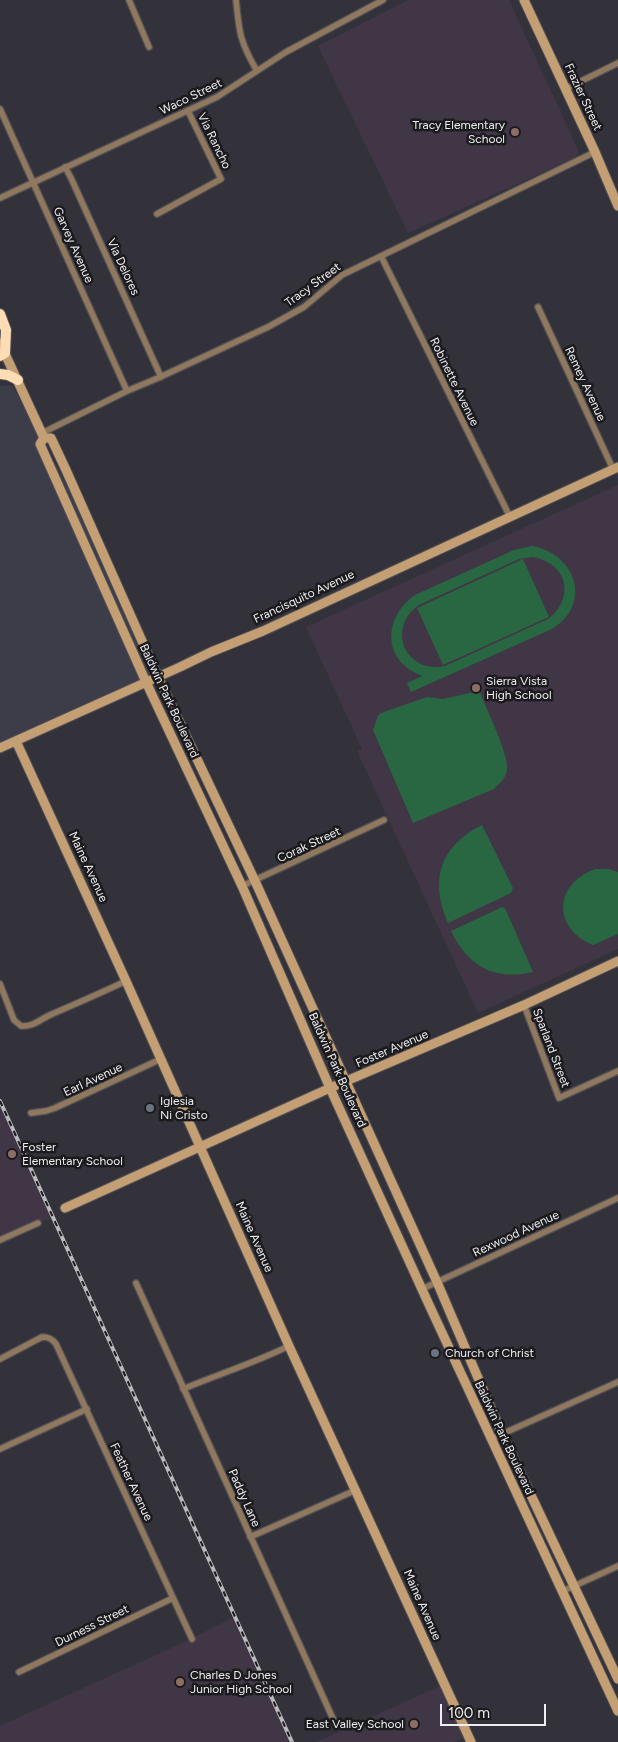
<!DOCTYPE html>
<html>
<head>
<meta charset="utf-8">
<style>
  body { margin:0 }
  #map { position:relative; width:618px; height:1742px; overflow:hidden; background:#33323a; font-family:Figtree,sans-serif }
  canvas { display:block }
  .scale { position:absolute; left:440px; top:1704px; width:106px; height:22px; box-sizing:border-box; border:2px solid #ededf2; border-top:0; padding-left:6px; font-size:15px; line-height:18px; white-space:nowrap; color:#ededf2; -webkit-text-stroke:4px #1b1b1e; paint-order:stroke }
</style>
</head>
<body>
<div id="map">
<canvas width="618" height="1742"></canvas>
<div class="scale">100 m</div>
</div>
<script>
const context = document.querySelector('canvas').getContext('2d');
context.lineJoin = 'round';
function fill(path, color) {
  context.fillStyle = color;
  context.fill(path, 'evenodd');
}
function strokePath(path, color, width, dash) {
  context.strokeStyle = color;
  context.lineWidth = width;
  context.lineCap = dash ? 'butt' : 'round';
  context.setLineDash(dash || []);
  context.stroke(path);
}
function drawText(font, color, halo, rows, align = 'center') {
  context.font = font + ' Figtree,sans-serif';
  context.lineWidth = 5;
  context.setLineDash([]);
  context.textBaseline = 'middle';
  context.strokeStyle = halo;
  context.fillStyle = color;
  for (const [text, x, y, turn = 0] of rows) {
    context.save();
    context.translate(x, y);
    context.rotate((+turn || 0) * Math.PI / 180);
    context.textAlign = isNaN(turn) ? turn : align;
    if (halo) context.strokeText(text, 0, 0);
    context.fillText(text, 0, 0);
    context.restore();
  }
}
fill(new Path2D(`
  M12 385 97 540 158 677 0 748V386Z`), '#3d3c49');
fill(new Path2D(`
  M408 0H509L579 152 575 158 408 233 318 46Z
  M618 485V949L478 1013 357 751 362 749 306 627Z
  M0 1101 53 1218 38 1223 0 1240Z
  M234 1617 292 1742H0V1726L191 1639Z
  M440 1686 463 1738 454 1742H316Z`), '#413646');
fill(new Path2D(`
  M532 546C576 554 593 604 552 629L411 692 407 683 422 676C416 673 410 671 405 666 381 645 391 611 415 595L514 550ZM532 557C567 562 576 598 548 619L445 666C405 674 386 628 419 605L519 559Z
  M523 559 549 617 443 665 417 608Z
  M474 692H480C486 709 509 754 507 770 506 778 499 784 494 789L413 823 373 730 378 716 381 713 427 697 443 699Z
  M482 825 513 888 511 893 448 923C429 880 440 846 482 825Z
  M595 869H608L618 872V934L593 945C552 928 554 884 595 869Z
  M502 907 505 908 533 972C494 981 468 966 451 931Z`), '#296642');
const street = new Path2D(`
  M129 0 149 47
  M236 0C239 32 240 42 257 71
  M565 89 618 63
  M0 109 127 391
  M65 167 71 178 161 377
  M0 198 217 97 286 52 383 0
  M157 214 221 179 188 111
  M381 256 510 517
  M538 307 613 469
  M42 433 127 391 158 378 268 327 304 307 342 275 595 152
  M242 886 384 820
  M0 984 14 1020 21 1026C33 1027 39 1020 50 1015 75 1004 101 993 126 981
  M524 1005 559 1098 618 1071
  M31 1113 46 1111 55 1108 161 1059
  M0 1240 38 1223
  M136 1283 334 1721
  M422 1289 618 1198
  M0 1359 42 1337C49 1337 52 1339 56 1344L192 1639
  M183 1389C219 1374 254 1363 289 1346
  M491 1439 618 1382
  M0 1449 87 1409
  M250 1537 356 1490
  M563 1591 618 1566
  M19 1672 173 1598`);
const secondary = new Path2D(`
  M524 0 595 152 618 206
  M0 343 44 438
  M44 438 40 444 146 682 242 886 330 1088 431 1309 618 1711
  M44 438H51L66 470 158 677 255 881 437 1282 502 1434 618 1679
  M16 741 126 981 289 1346 471 1742
  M0 748 180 667 211 652 263 631 618 467
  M65 1208 330 1088 524 1005 618 961`);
const highway = new Path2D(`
  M0 314 6 330 5 353 0 356
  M0 374 8 375 18 380`);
strokePath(street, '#515057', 8);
strokePath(secondary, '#515057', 11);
strokePath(highway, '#515057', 12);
strokePath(street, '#8f785d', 5.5);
strokePath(secondary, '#c39f73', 9);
strokePath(highway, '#fedcb4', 10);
const rail = new Path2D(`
  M0 1101 292 1742`);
strokePath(rail, '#b9b9be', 4);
strokePath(rail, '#1b1b1e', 2, [5.5]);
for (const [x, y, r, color] of [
  [515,132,5,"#8d6e63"],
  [476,688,5,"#8d6e63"],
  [150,1108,5,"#6b7280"],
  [12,1154,5,"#8d6e63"],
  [435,1353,5,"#6b7280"],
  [180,1682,5,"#8d6e63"],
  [414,1724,5,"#8d6e63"]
]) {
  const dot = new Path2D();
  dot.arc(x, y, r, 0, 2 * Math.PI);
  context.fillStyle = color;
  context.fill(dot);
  strokePath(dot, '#1b1b1e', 2);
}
drawText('12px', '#ededf2', '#1b1b1e', [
  ["Waco Street",191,97,-26],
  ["Frazier Street",583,97,65],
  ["Via Rancho",214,141,64],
  ["Garvey Avenue",73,245,66],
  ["Via Delores",123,267,65],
  ["Tracy Street",313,285,-36],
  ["Robinette Avenue",454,382,64],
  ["Remey Avenue",585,384,65],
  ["Francisquito Avenue",304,597,-25],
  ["Baldwin Park Boulevard",169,701,65],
  ["Corak Street",309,845,-25],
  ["Maine Avenue",88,867,65],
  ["Sparland Street",551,1048,69],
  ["Foster Avenue",392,1049,-23],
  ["Baldwin Park Boulevard",337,1070,66],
  ["Earl Avenue",93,1080,-25],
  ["Rexwood Avenue",516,1234,-25],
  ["Maine Avenue",254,1237,66],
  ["Baldwin Park Boulevard",504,1438,65],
  ["Feather Avenue",131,1482,65],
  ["Paddy Lane",244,1498,66],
  ["Maine Avenue",422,1605,66],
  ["Durness Street",92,1626,-26]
]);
drawText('12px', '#ededf2', '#1b1b1e', [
  ["Tracy Elementary",505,125,"right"],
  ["School",505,139,"right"],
  ["Sierra Vista",486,681],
  ["High School",486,695],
  ["Iglesia",160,1101],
  ["Ni Cristo",160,1115],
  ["Foster",22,1147],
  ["Elementary School",22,1161],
  ["Church of Christ",445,1353],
  ["Charles D Jones",190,1675],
  ["Junior High School",190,1689],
  ["East Valley School",404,1724,"right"]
], 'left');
</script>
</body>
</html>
